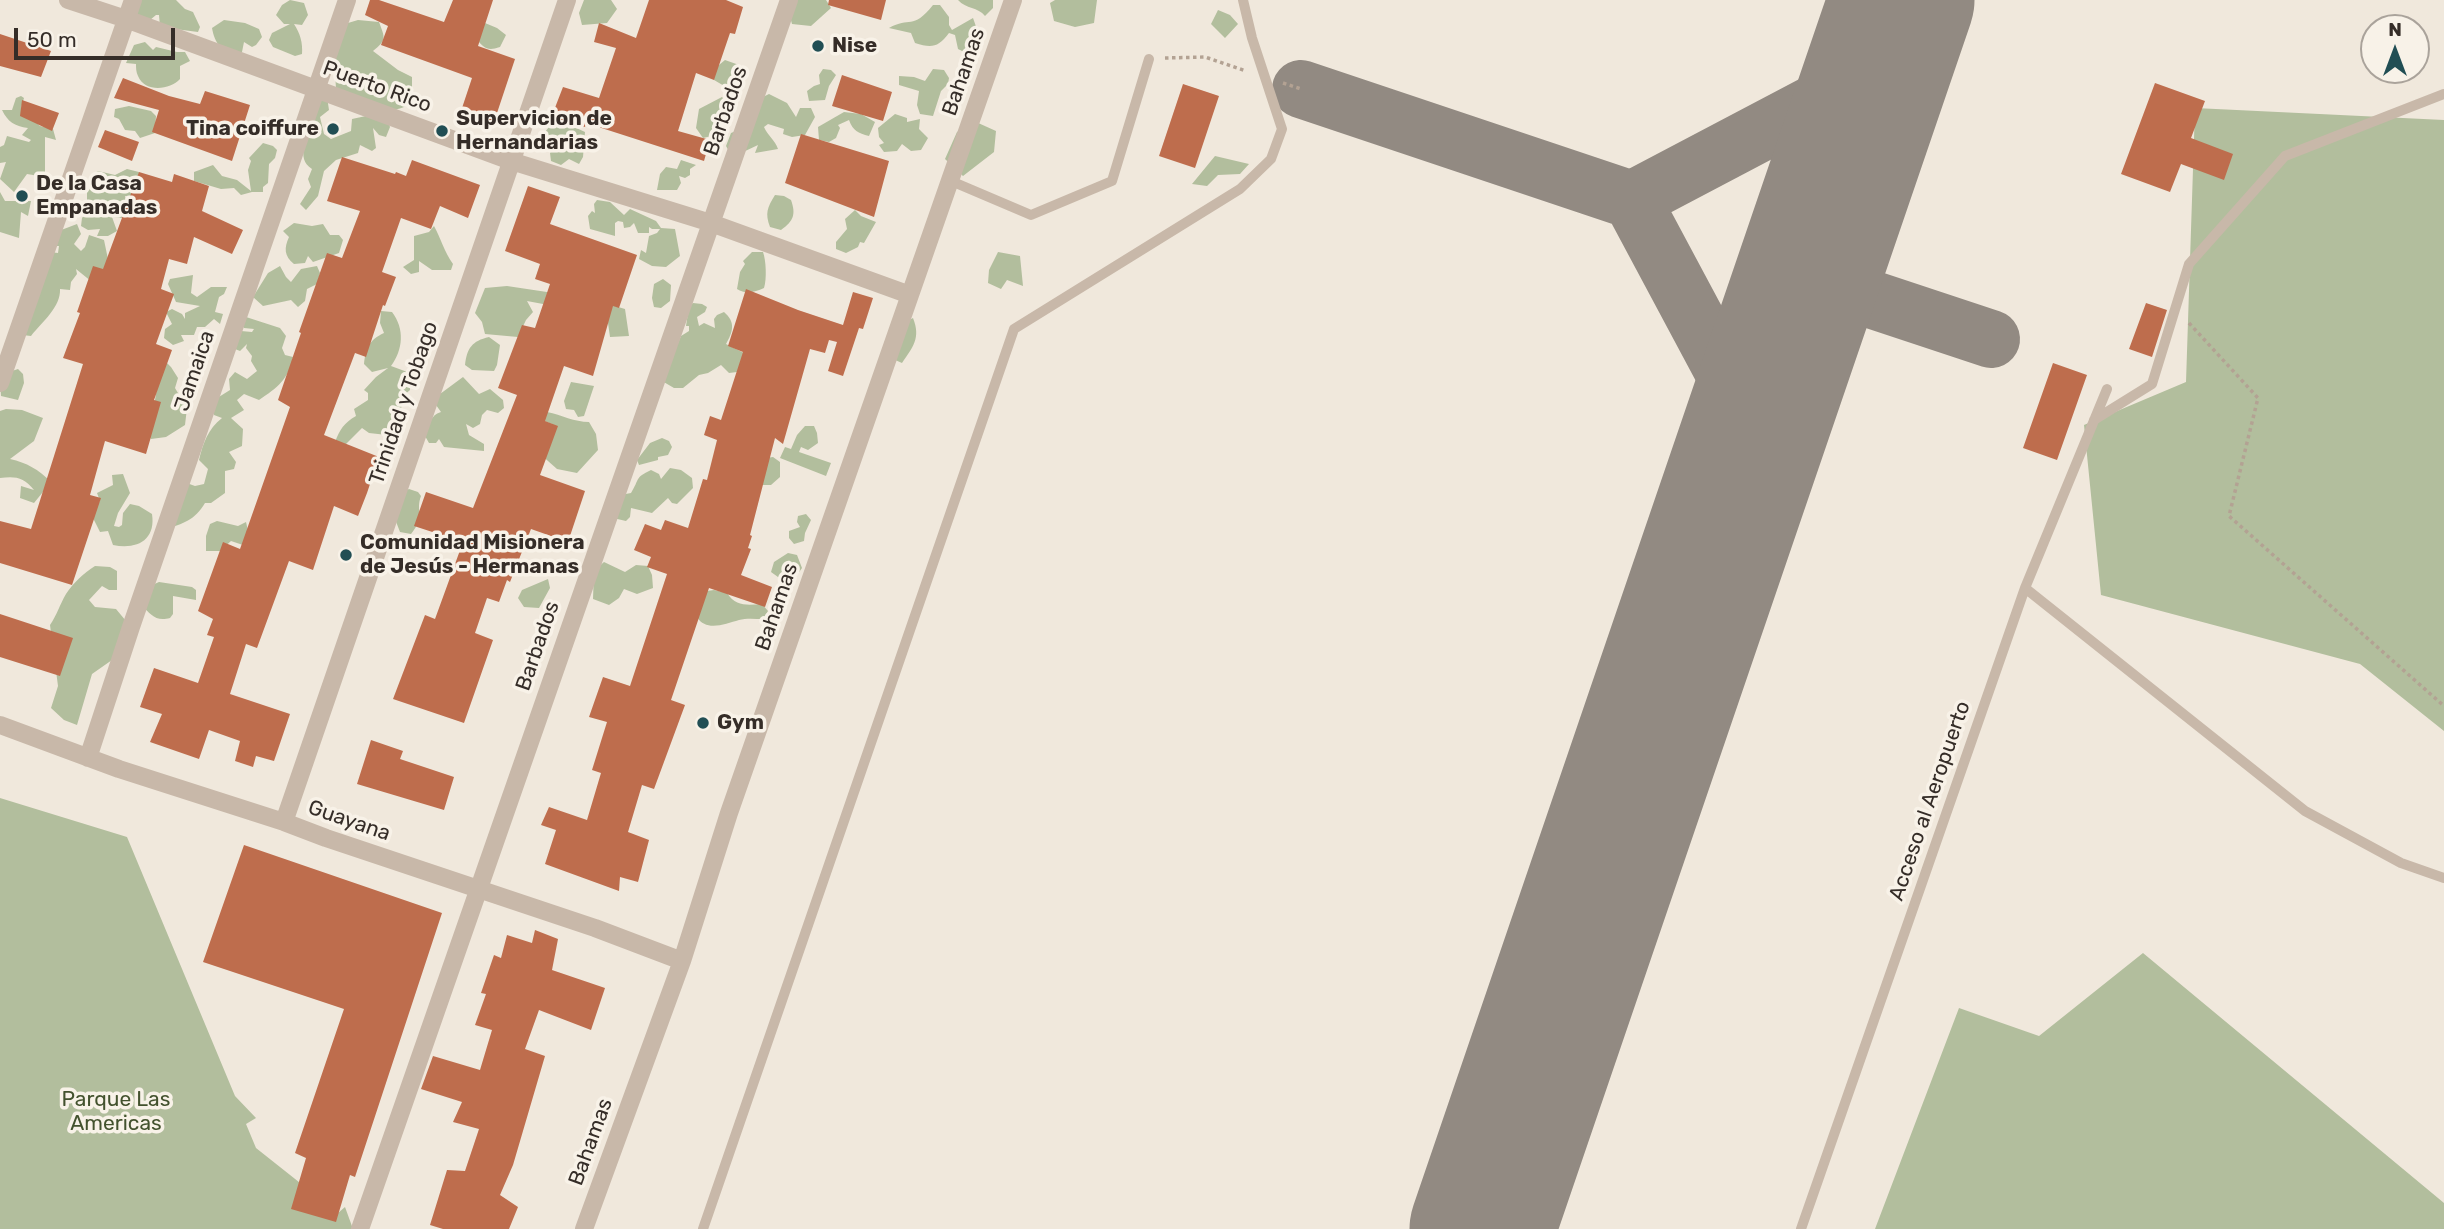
<!DOCTYPE html>
<html>
<head>
<meta charset="utf-8">
<style>
  body { margin:0 }
  #map { position:relative; width:2444px; height:1229px; overflow:hidden; background:#f0e8dc; font-family:Rubik,sans-serif }
  canvas { display:block }
  .north { position:absolute; left:2360px; top:14px; width:70px; height:70px; box-sizing:border-box; background:#f8f2e8; border:2px solid #aaa39b; border-radius:50%; rotate:0deg; font-size:19px; font-weight:700; line-height:28px; text-align:center; color:#352d28 }
  .north::after { content:''; display:block; margin:auto; width:24px; height:32px; background:#214e54; clip-path:polygon(50% 0,100% 100%,50% 72%,0 100%) }
  .scale { position:absolute; left:14px; top:28px; width:161px; height:32px; box-sizing:border-box; border:4px solid #352d28; border-top:0; padding-left:9px; font-size:21px; line-height:24px; white-space:nowrap; color:#352d28; -webkit-text-stroke:5px #f8f2e8; paint-order:stroke }
</style>
</head>
<body>
<div id="map">
<canvas width="2444" height="1229"></canvas>
<div class="north">N</div>
<div class="scale">50 m</div>
</div>
<script>
const context = document.querySelector('canvas').getContext('2d');
context.lineJoin = 'round';
function fill(path, color) {
  context.fillStyle = color;
  context.fill(path, 'evenodd');
}
function strokePath(path, color, width, dash) {
  context.strokeStyle = color;
  context.lineWidth = width;
  context.lineCap = dash ? 'butt' : 'round';
  context.setLineDash(dash || []);
  context.stroke(path);
}
function drawText(font, color, halo, rows, align = 'center') {
  context.font = font + ' Rubik,sans-serif';
  context.lineWidth = 7;
  context.setLineDash([]);
  context.textBaseline = 'middle';
  context.strokeStyle = halo;
  context.fillStyle = color;
  for (const [text, x, y, turn = 0] of rows) {
    context.save();
    context.translate(x, y);
    context.rotate((+turn || 0) * Math.PI / 180);
    context.textAlign = isNaN(turn) ? turn : align;
    if (halo) context.strokeText(text, 0, 0);
    context.fillText(text, 0, 0);
    context.restore();
  }
}
fill(new Path2D(`
  M130 0H176L185 9 193 12 200 27 198 32 160 27 159 15H156L150 20 138 18Z
  M290 0 304 3 308 15 302 25 294 24C300 33 303 43 302 54L295 56 273 47 269 40 272 33 290 24H284L276 15 282 5Z
  M584 0H611L617 9 607 23 582 25 579 13Z
  M794 0H826L831 8 811 26 792 24 789 13Z
  M958 0H993V8L985 16C978 7 966 9 958 0Z
  M1055 0H1097L1094 23 1075 27 1054 21 1050 3Z
  M933 5H940L949 17V25L952 30 973 18 979 35 975 45 964 52 958 49 955 35 949 33C938 48 931 48 915 43L911 33 889 28C910 16 912 31 933 5Z
  M1218 10 1230 15 1238 24 1225 38 1211 24Z
  M224 20 245 23 259 29 262 37 256 45 252 47 244 42 242 52C223 54 215 45 212 28Z
  M358 20 379 22C385 38 387 40 373 51L398 70 412 77V103C384 120 361 103 336 89L335 71 328 54 338 26Z
  M485 23 497 28 506 35 500 47C488 51 484 49 476 38Z
  M145 42 153 50 156 47 177 52H185L190 61 180 66V79C170 90 145 93 138 76 136 72 136 68 136 64L126 63 134 45Z
  M725 60 739 65 733 70 738 72 734 87H726L714 80 713 70Z
  M823 69 831 70 836 75 829 86 825 100 809 101 807 91 814 86 820 84 819 75Z
  M933 69 944 70 949 78 948 84 941 91 933 116 920 114 917 105 919 91 899 85V76L914 77 925 81Z
  M769 94 787 103 796 117 800 108H811L815 117 805 135 792 137 783 134 784 129 768 124 764 127C768 136 775 140 778 149L755 153 758 145 741 153H730L726 146 731 133 743 128 753 102Z
  M21 96 24 98 21 108 40 126 53 129 56 140 45 137V177L27 174 14 192 0 179 6 162 0 163V147L4 145 7 136 29 142 31 140 22 135 28 128C14 126 8 122 2 110H12L16 98Z
  M327 97 329 110 320 117 324 134 331 139 351 131 352 119 380 113 385 114 390 127 386 137 379 135 373 128 376 148 372 151 360 145 358 153 336 160 324 171 318 196 306 210 300 204 311 187 308 179 312 169C295 158 307 137 315 124L308 111 312 101Z
  M722 97 727 103C719 113 723 124 716 135L703 138 696 128 699 109Z
  M129 106 151 111 156 116 155 133 140 138 135 131 125 130 119 119 114 117 115 109Z
  M2195 108 2444 120V731L2360 664 2101 595 2084 425 2186 382Z
  M844 112 861 114 875 122 869 136C858 133 853 131 849 120L838 125 840 128 836 138 829 142 819 140 818 127Z
  M895 114 907 118V122L920 119 919 129 928 138 921 150 911 151 902 144 897 151 884 152 879 145 884 143 879 137 878 128Z
  M976 122 996 131 994 152 963 176 945 159 957 132Z
  M560 125 572 126 585 132 583 157 579 164 569 159 561 165 551 161 550 153 556 145V136L546 142 540 138 549 127Z
  M263 143 273 146 277 150 275 158 269 164 268 183 263 187V192H252L241 195 234 188 221 189 194 181V172L213 165 222 176 237 180 251 191 248 170 251 161 249 158Z
  M1215 156 1249 164 1240 174 1218 175 1207 186 1192 184Z
  M681 160 696 165 690 169V175L685 178 679 176 681 183 677 190H657L660 174 666 167 677 169Z
  M127 169 139 172 137 197 125 196 131 219 112 217 117 231 108 236H97L100 229 88 230 81 226 82 218 88 210 105 216 111 215C105 208 94 210 87 203V192L95 184 93 174 98 171 115 175Z
  M0 192 5 201H31L28 216 21 212 19 238 0 232Z
  M775 195 784 196 791 200C796 214 794 221 781 230L770 227C765 213 767 208 775 195Z
  M597 200 610 202 624 215 630 209 656 221 661 228 675 229 680 256 666 267 652 266 639 259 641 250 646 253 649 236 657 233 660 229H652L649 227V233H638L634 223 630 227 624 228 623 222 618 221 615 223V236L590 229 588 216 592 211 595 213 594 204Z
  M855 210 861 216 876 222 864 243 860 242 858 247 846 253 836 249V242L847 229 845 219Z
  M294 223 312 226 323 224 330 235H339L343 240 339 253 313 262 308 256 305 263 294 264C284 256 284 248 289 237L283 231Z
  M77 224 81 234 74 244 81 251 85 247 89 235 104 240 109 264 92 282 76 269 77 274 71 282 70 290 60 289C61 307 42 322 31 336L14 334 50 252 58 253 59 246H54L56 232Z
  M434 226C441 239 444 251 453 264L451 270H432L419 261V272L411 274 403 267 414 260V236L429 232Z
  M752 252H763C766 260 767 279 764 288 755 292 746 295 737 289L740 272 745 264 743 261Z
  M998 252 1020 256 1023 286 1007 280 1001 289 988 283 989 270Z
  M280 266 286 277 291 282 301 269 317 266 320 273 317 284 307 289 305 301 298 307 291 300 263 306 253 297 268 273Z
  M193 275 191 293 197 297 211 287H227L224 294 219 297 215 312 223 314 220 324 214 319 205 327H197L194 335H181L184 341 173 345 164 338 165 329 172 324 166 312 172 309 182 314 185 319V313L200 306 176 302 168 284 170 279Z
  M663 279 671 285 670 301 661 308 654 307 652 298 654 284Z
  M507 286C547 292 587 297 625 309L629 336 610 337 608 323 543 304 527 301 533 312 526 320 518 337 485 334 482 322 475 313 485 288Z
  M693 303 702 304 707 307 705 312 697 317 699 326 704 323 715 328 714 319 717 315 724 312C736 322 733 332 726 344L746 354 737 372 729 373 721 365 708 373 699 375 683 388H674L662 381 681 336 689 331V326H686L689 306Z
  M381 311 392 312C405 329 403 350 391 366L410 373V390L402 397 401 412 387 435 369 433 362 428 344 446 335 442C340 429 344 423 356 416L354 409 368 400V393L364 390 376 377 388 368 372 372 364 364C366 348 369 340 384 333L380 323Z
  M246 317 280 328 286 336 282 348 285 355 293 357C289 379 277 388 259 400L244 394 237 400 244 410 231 418 243 429 242 446 229 452 236 462 234 469 225 471V493L211 503H205C195 520 183 524 165 529L181 481 195 486 204 484 208 469 199 460C203 443 208 429 222 418L214 415V400L230 390 229 379 235 372 247 379 257 371 251 361 252 356 246 348 247 344 240 351 235 349 241 331 252 332 254 329 244 328 241 323Z
  M913 318C921 338 913 347 902 363L886 356 898 326Z
  M489 337 500 345 497 365 494 371 472 370 465 365C467 348 472 341 489 337Z
  M162 358 171 367 178 378 175 388 187 408 185 425 166 437 151 439 143 428 155 400Z
  M18 369 23 374 24 383 18 400 1 396 0 380 6 373Z
  M463 377 479 394 490 389 503 400 504 408 498 413 487 410 482 415 480 424 473 428 466 424 469 435 484 444V451L444 447 439 439 436 443H429L425 436C429 426 430 415 441 412L436 405 440 394Z
  M571 382 594 386 584 416 578 417 574 410 566 409 564 401Z
  M6 409 22 410 43 418 34 441 10 459C27 463 38 469 51 482L34 503 20 498 21 486 34 490C24 477 15 476 0 478V411Z
  M547 412C562 415 574 422 589 422L596 434 598 450 577 473 557 469 539 453 552 424 542 420Z
  M805 426H814L817 433 818 443 808 450 801 447 799 452 831 463 826 476 780 458 785 447 791 449 797 435Z
  M662 438 669 441 672 447 668 455 658 457V460L639 465 637 460 650 443Z
  M773 457 780 462V477L771 485H761L766 458Z
  M670 468 681 470 692 478 693 488 677 504 672 503 668 498 652 513 631 508 630 517 626 521 613 518 615 496 631 493C640 479 634 478 651 470L659 474 661 479Z
  M123 474 130 493 118 513 114 526 119 527 122 525 123 513 130 504 139 506 152 514C156 540 137 550 113 545L108 531 100 532 91 514 100 501 97 493 113 485 112 475Z
  M409 489 418 492 421 496C415 512 426 516 411 534L400 532 395 519 396 495Z
  M806 514 811 520 805 533 804 541 794 544 789 538V531L800 527 797 522 798 516Z
  M217 521 238 526 246 522 252 548 231 541 220 551H206V536L210 524Z
  M788 553 797 555 802 568 793 581 785 582 771 572 774 562Z
  M604 562 625 572 636 565 648 566 652 575 653 588 637 594 624 589 619 598 609 605 593 599 594 571Z
  M95 566 110 567 117 571V590H109L102 586 89 600 95 607 116 609 131 627 122 653 92 674 77 725 64 720 51 708 58 686 50 625C57 615 60 604 66 594 73 583 84 573 95 566Z
  M548 579 550 588 539 608 524 607 518 598 522 590Z
  M159 582 192 587 196 590V600L173 596V614L170 618C155 622 151 614 141 605L150 586Z
  M714 590 727 593C736 607 748 605 762 604L768 611 763 619C755 619 746 618 739 620 725 624 706 632 697 617L707 591Z
  M0 798 127 837 235 1096 256 1118 246 1124 256 1148 338 1213 345 1207 353 1229H0Z
  M2143 953 2444 1203V1229H1875L1959 1008 2039 1036Z`), '#b2be9d');
strokePath(new Path2D(`
  M1301 89 1632 200 1877 71
  M1632 200 1755 430
  M1807 278 1991 339`), '#928a82', 58);
strokePath(new Path2D(`
  M1482 1229 1902 0`), '#928a82', 145);
fill(new Path2D(`
  M370 0H379L444 22 453 0H493L478 46 515 59 494 122 461 111 472 78 381 45 388 26 365 15Z
  M649 0H726L743 7 735 34 730 33 714 80 696 73 678 131 710 140 704 161 586 123 585 127 551 118 563 87 599 98 616 48 594 42 599 23 636 38Z
  M829 0H886L881 20 828 5Z
  M0 34 51 51 41 77 0 66Z
  M842 75 892 92 883 121 832 106Z
  M123 78 169 96 200 104 205 91 250 105 232 161 152 132 159 110 114 98Z
  M2155 83 2205 101 2191 138 2233 154 2224 180 2181 164 2170 192 2121 174Z
  M1183 84 1219 96 1195 168 1159 156Z
  M22 100 59 113 52 131 20 116Z
  M105 130 139 142 132 161 98 147Z
  M801 134 889 161 874 217 785 183Z
  M342 157 395 174 396 172 406 176 412 160 480 185 468 218 440 206 431 229 401 218 382 272 396 277 385 306 383 305 366 357 355 353 324 435 379 457 367 493 358 516 334 506 313 570 289 561 257 648 246 644 230 694 290 714 274 761 256 756 253 767 235 761 240 741 209 730 199 759 150 742 162 714 140 707 154 668 198 683 214 637 207 635 213 619 198 611 223 542 240 549 290 407 278 400 301 333 299 332 327 253 342 258 360 211 327 201Z
  M139 172 172 182 174 174 209 186 202 211 243 230 232 254 194 237 187 264 169 259 161 289 174 294 156 344 172 350 154 400 161 402 146 454 105 441 90 495 101 498 72 585 0 563V521L31 529 83 364 63 358 80 313 77 312 93 266 103 269Z
  M528 186 560 197 550 224 637 255 619 308 613 306 593 376 564 366 545 421 558 426 540 475 585 491 568 542 531 529 510 582 507 580 499 602 487 598 475 633 493 640 464 723 393 699 425 615 435 619 463 542 414 526 426 492 473 508 517 395 498 388 522 325 535 328 550 284 535 279 540 264 505 251Z
  M746 289 798 310 843 325 853 292 873 298 863 329 859 328 843 376 828 371 837 342 829 340 825 353 810 349 783 444 775 438 750 535 752 536 748 548 751 549 741 575 772 587 765 607 709 588 671 700 685 705 654 789 642 785 628 832 649 840 638 882 620 877 619 891 545 864 556 830 541 825 549 807 587 820 601 773 592 770 607 722 589 717 603 677 630 686 667 574 647 567 651 557 634 550 645 524 661 530 665 520 688 528 703 479 707 480 717 440 704 435 710 416 721 420 743 352 728 346Z
  M2146 303 2167 310 2152 357 2129 349Z
  M2053 363 2087 375 2057 460 2023 448Z
  M0 614 73 638 60 676 0 657Z
  M371 740 403 751 400 759 454 777 444 810 357 784Z
  M244 845 442 913 355 1177 350 1175 336 1222 291 1209 306 1158 295 1153 344 1009 203 962Z
  M535 930 558 939 552 970 605 988 591 1030 539 1010 525 1049 545 1056 513 1165 500 1195 518 1207 509 1229H443L430 1225 447 1170 465 1171 479 1129 453 1122 462 1102 421 1089 433 1056 480 1070 492 1030 475 1025 486 994 481 993 494 955 501 958 507 935 532 943Z`), '#be6d4d');
strokePath(new Path2D(`
  M1165 58 1205 57 1246 71
  M1283 83 1301 89
  M2189 323 2258 398 2229 516 2444 706`), '#b3a293', 3.5, [3.5, 3.5]);
strokePath(new Path2D(`
  M951 181 1031 215 1112 181 1149 59
  M2094 420 2152 384 2189 264 2285 156 2444 94
  M2025 588 2305 811 2401 863 2444 878
  M703 1229 1014 329 1240 189 1271 159 1282 129 1252 38 1243 0
  M1801 1229 2025 588 2107 389`), '#c8b8a9', 10);
strokePath(new Path2D(`
  M68 0 126 19 511 161 711 223 910 295
  M0 383 133 0
  M0 725 119 769 284 822 326 838 595 928 682 961
  M88 758 131 627 347 0
  M284 822 567 0
  M360 1229 789 0
  M584 1229 682 961 729 813 1013 0`), '#c8b8a9', 18);
for (const [x, y, r, color] of [
  [818,46,7,"#214e54"],
  [333,129,7,"#214e54"],
  [442,131,7,"#214e54"],
  [22,196,7,"#214e54"],
  [346,555,7,"#214e54"],
  [703,723,7,"#214e54"]
]) {
  const dot = new Path2D();
  dot.arc(x, y, r, 0, 2 * Math.PI);
  context.fillStyle = color;
  context.fill(dot);
  strokePath(dot, '#f8f2e8', 2.5);
}
drawText('bold 21px', '#352d28', '#f8f2e8', [
  ["Nise",832,46],
  ["Supervicion de",456,119],
  ["Hernandarias",456,143],
  ["Tina coiffure",319,129,"right"],
  ["De la Casa",36,184],
  ["Empanadas",36,208],
  ["Comunidad Misionera",360,543],
  ["de Jesús - Hermanas",360,567],
  ["Gym",717,723]
], 'left');
drawText('21px', '#352d28', '#f8f2e8', [
  ["Bahamas",964,72,-71],
  ["Puerto Rico",377,87,20],
  ["Barbados",726,111,-71],
  ["Jamaica",195,371,-71],
  ["Trinidad y Tobago",404,403,-71],
  ["Bahamas",777,607,-71],
  ["Barbados",538,646,-71],
  ["Acceso al Aeropuerto",1930,801,-71],
  ["Guayana",349,821,19],
  ["Bahamas",591,1142,-70]
]);
drawText('21px', '#43522e', '#f8f2e8', [
  ["Parque Las",116,1100],
  ["Americas",116,1124]
]);
</script>
</body>
</html>
